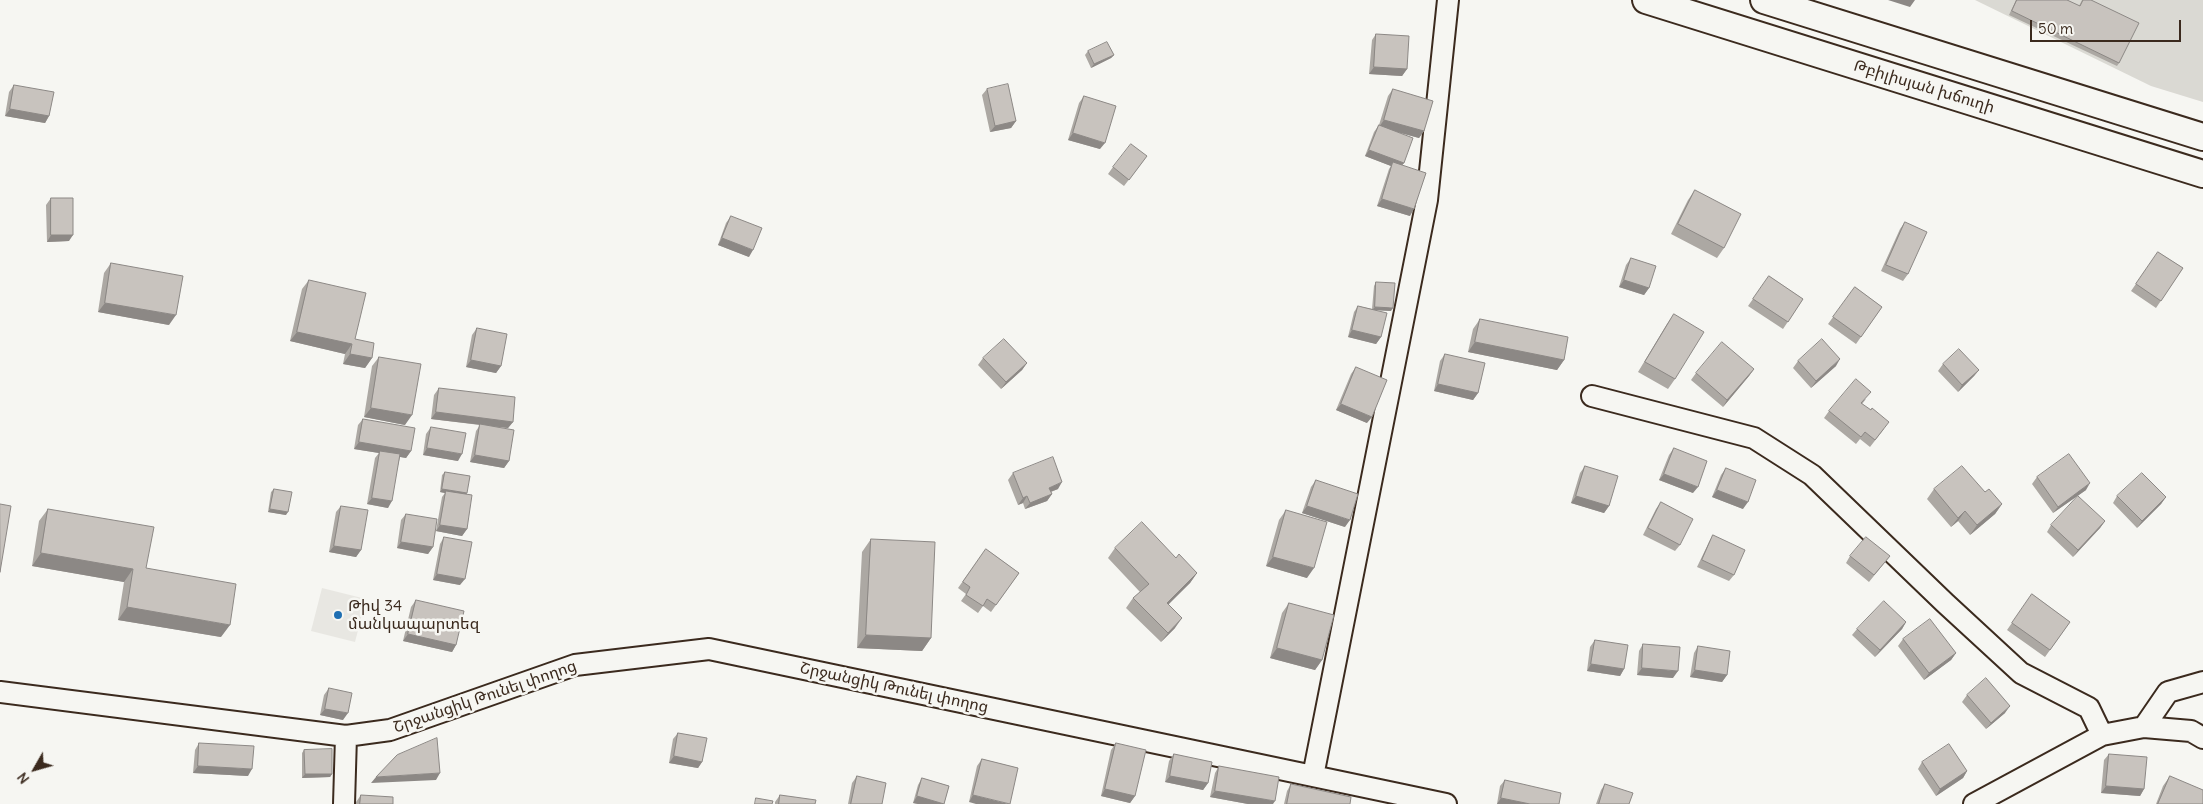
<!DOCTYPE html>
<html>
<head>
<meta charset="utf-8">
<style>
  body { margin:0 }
  #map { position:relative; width:2203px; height:804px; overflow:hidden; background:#f6f6f2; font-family:Delius,sans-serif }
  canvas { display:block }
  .north { position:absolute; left:10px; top:744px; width:50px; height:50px; -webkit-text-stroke:4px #f6f6f2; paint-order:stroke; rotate:232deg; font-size:14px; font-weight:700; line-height:20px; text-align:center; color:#3b2a1e }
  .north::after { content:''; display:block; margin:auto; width:18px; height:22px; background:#3b2a1e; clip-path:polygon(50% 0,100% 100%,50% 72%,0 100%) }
  .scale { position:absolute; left:2030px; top:20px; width:151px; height:22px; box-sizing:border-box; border:2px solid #3b2a1e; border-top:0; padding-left:6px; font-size:15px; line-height:18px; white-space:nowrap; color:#3b2a1e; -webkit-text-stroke:4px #f6f6f2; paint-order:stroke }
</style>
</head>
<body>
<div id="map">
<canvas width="2203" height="804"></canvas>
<div class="north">N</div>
<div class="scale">50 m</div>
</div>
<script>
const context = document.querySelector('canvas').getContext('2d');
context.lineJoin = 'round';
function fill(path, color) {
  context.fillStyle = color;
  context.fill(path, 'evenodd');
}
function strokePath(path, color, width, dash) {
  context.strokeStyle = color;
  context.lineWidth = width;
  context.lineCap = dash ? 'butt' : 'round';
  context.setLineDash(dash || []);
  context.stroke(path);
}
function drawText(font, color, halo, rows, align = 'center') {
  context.font = font + ' Delius,"Noto Sans Armenian",sans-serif';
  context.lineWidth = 5;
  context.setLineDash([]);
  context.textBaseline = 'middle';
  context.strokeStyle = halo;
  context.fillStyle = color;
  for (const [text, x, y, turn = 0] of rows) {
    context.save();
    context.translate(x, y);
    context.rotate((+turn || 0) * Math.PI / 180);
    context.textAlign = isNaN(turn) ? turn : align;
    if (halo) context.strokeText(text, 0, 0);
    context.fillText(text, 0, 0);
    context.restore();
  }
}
fill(new Path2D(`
  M322 588 366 599 355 642 311 631Z`), '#e8e7e2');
fill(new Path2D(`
  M1975 0H2203V102L2151 86Z`), '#dad9d3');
const minor = new Path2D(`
  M1592 396 1754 438 1812 475 1945 603 2021 673 2089 708 2102 735
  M0 692 346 736 390 730 575 665 709 649 1446 804
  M2144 727 2168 692 2203 682
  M1313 776 1427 200 1448 0
  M344 804 346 736
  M1974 804 2102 735 2144 727 2191 731 2203 738`);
const major = new Path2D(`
  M1646 0 2203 174
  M1764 0 2203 137`);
strokePath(minor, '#3b2a1e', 24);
strokePath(major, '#3b2a1e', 30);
strokePath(minor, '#f6f6f2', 20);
strokePath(major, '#f6f6f2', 26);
fill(new Path2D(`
  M2016 0H2067L2079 6 2082 0H2091L2119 63 2117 66 2009 15Z
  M1376 34 1407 69 1402 76 1369 74 1372 40Z
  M1088 51 1114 55 1111 58 1091 68 1085 55Z
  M14 85 49 116 45 123 5 116 9 92Z
  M987 89 1016 121 1011 128 990 132 982 95Z
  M1393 89 1424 131 1419 138 1393 131 1404 163 1402 165 1410 216 1377 206 1389 169 1391 166 1365 156 1374 132 1379 125 1388 96Z
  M1084 96 1100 149 1068 140 1079 103Z
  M1147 156 1124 186 1108 174 1113 167Z
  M1695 190 1724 248 1717 258 1671 234 1688 200Z
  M51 198 69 241 47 242 46 205Z
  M731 216 749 257 718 245 726 223Z
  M1905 222 1908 274 1903 281 1881 271 1900 229Z
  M2158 252 2183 268 2156 308 2131 291Z
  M1631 258 1649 288 1644 295 1619 287 1626 265Z
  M111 263 169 325 98 312 104 273Z
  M1769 276 1803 299 1783 329 1748 306Z
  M309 280 355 339 372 358 365 368 343 364 345 354 290 341 302 289Z
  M1376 282 1391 311 1377 310 1381 337 1376 344 1348 337 1354 312 1358 306 1372 309 1374 286Z
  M1855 287 1882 307 1856 344 1828 324Z
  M1674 314 1675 379 1668 389 1638 372 1667 324Z
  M1480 319 1564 360 1557 370 1468 352 1473 329Z
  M477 328 501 366 496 373 466 367 472 335Z
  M1445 354 1478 393 1473 400 1434 391 1440 361Z
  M379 357 405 425 364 417 372 366Z
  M983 358 1027 363 1022 370 1001 389 978 365Z
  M1798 361 1836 366 1811 388 1793 368Z
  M1943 364 1979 370 1974 376 1958 392 1938 371Z
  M1356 367 1367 423 1336 410 1351 374Z
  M1754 369 1749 376 1723 407 1691 380 1696 373Z
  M439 388 513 422 508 428 499 427 509 461 504 468 470 462 476 431 480 425 431 419 434 395Z
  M1866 399 1862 404 1884 429 1870 447 1860 439 1856 444 1824 418 1829 411Z
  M363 419 411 451 406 458 400 457 388 508 367 504 375 458 379 453 354 449 358 425Z
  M431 427 458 461 423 455 426 434Z
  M1674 448 1693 493 1659 480 1669 455Z
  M1585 466 1609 506 1604 513 1571 503 1580 473Z
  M1726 468 1743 509 1712 497 1721 475Z
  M445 472 467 494V529L462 536 436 531 442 497 445 493 440 492 442 475Z
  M1013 473 1058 489 1051 492 1052 494 1047 501 1025 509 1023 503 1018 505 1008 480Z
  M2037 477 2086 490 2053 513 2032 484Z
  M1316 480 1345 527 1302 513 1311 487Z
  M274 489 286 515 268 512 271 492Z
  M1934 489 1985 492 2002 504 1995 514 1970 535 1958 521 1951 527 1927 499Z
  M2117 496 2166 497 2161 504 2137 528 2113 503Z
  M1661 502 1680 545 1675 551 1643 535 1656 509Z
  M341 506 361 550 356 557 329 552 336 512Z
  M48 509 146 568 221 637 118 620 124 582 32 566 39 521Z
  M1286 510 1307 578 1266 566 1279 520Z
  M406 514 433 547 428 554 397 548 401 520Z
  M2105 521 2100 528 2073 557 2047 532 2051 525Z
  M1713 535 1734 575 1729 581 1697 567 1709 542Z
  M444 537 460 585 433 580 440 544Z
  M871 539 931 638 922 651 857 648 862 552Z
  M1115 548 1176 558 1197 573 1190 583 1168 604 1175 628 1161 642 1126 608 1133 598 1140 592 1108 558Z
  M986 549 1019 573 991 612 983 606 978 613 961 601 966 594 958 588Z
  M1850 556H1890L1869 582 1846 563Z
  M2032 594 2070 622 2045 657 2007 630Z
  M416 600 456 645 452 652 403 641 411 607Z
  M1289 603 1322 660 1315 670 1270 658 1282 613Z
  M1906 622 1902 629 1875 657 1852 635 1857 629Z
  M1903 639 1956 653 1951 660 1924 680 1898 646Z
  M1595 640 1624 669 1620 676 1587 671 1590 647Z
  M1643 644 1673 678 1637 675 1639 651Z
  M1698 646 1727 675 1722 682 1690 677 1694 653Z
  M329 688 343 720 320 715 324 695Z
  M1967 695 2005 713 1986 729 1962 702Z
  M678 733 702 762 698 768 669 763 673 739Z
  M199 743 248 776 193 773 195 750Z
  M1116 743 1135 796 1130 803 1101 796 1111 750Z
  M304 750 332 774 330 777 302 778V753Z
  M1174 754 1208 783 1203 790 1165 782 1169 761Z
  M2109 754 2144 789 2140 796 2101 793 2104 760Z
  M982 759 1018 768 969 802 977 766Z
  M1922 762 1967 771 1963 778 1936 796 1918 769Z
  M1219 766 1273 804H1248L1210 797 1215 773Z
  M857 776 882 804H848L852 783Z
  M2170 776 2203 804H2156L2163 786Z
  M922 778 949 786 944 804H918L913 803 918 785Z
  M1505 780 1559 804H1497L1500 786Z
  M1291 784 1350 804H1284L1287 791Z
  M1605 784 1629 804H1596L1601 790Z
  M361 795 393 804H356V802Z
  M780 795 815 804H775V802Z`), '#aca8a3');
fill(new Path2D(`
  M1888 0H1915L1910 7Z
  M1114 55 1111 58 1091 68 1094 64Z
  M1374 67 1407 69 1402 76 1369 74Z
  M10 109 49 116 45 123 5 116Z
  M1384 120 1424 131 1419 138 1379 127Z
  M1016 121 1011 128 990 132 995 126Z
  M1073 133 1105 143 1100 149 1068 140Z
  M1369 150 1404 163 1399 169 1393 162 1391 166 1365 156Z
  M1382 199 1414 209 1410 216 1377 206Z
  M51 235H73L69 241 47 242Z
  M722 238 753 250 749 257 718 245Z
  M1624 280 1649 288 1644 295 1619 287Z
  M105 303 176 315 169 325 98 312Z
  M1375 307 1393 308 1391 311 1372 310Z
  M1352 330 1381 337 1376 344 1348 337Z
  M297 332 352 344 345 354 290 341Z
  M1475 342 1564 360 1557 370 1468 352Z
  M350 354 372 358 365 368 343 364Z
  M1840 359 1836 366 1811 388 1816 381Z
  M471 360 501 366 496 373 466 367Z
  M1027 363 1022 370 1001 389 1006 382Z
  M1754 369 1749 376 1723 407 1727 400Z
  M1979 370 1974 376 1958 392 1962 385Z
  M1438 384 1478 393 1473 400 1434 391Z
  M1341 404 1372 417 1367 423 1336 410Z
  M371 408 412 415 405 425 364 417Z
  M436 412 513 422 508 428 431 419Z
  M359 442 411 451 406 458 380 453V451L379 453 354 449Z
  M427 448 462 454 458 461 423 455Z
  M475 455 509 461 504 468 470 462Z
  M1664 474 1698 487 1693 493 1659 480Z
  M1062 482 1058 489 1044 494 1049 488Z
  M2090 483 2086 490 2053 513 2058 507Z
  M442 489 467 493 465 496 446 491 445 493 440 492Z
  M1717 490 1748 502 1743 509 1712 497Z
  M1052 494 1047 501 1025 509 1030 503Z
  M1027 496 1023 503 1018 505 1023 498Z
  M1576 496 1609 506 1604 513 1571 503Z
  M2166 497 2161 504 2137 528 2142 521Z
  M372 498 392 501 388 508 367 504Z
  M2002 504 1995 514 1970 535 1977 525Z
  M1307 506 1350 520 1345 527 1302 513Z
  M270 509 288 512 286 515 268 512Z
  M1965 511 1958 521 1951 527 1958 518Z
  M2105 521 2100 528 2073 557 2078 550Z
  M440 525 467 529 462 536 436 531Z
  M401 542 433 547 428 554 397 548Z
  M334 546 361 550 356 557 329 552Z
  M41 553 133 569 124 582 32 566Z
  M1273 557 1314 568 1307 578 1266 566Z
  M1197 573 1190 583 1160 613 1167 603Z
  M437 574 465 579 460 585 433 580Z
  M127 607 230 625 221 637 118 620Z
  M1182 618 1175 628 1161 642 1168 633Z
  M1906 622 1902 629 1875 657 1880 650Z
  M408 634 456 645 452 652 403 641Z
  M866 635 931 638 922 651 857 648Z
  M1277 648 1322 660 1315 670 1270 658Z
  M1956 653 1951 660 1924 680 1929 673Z
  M1591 664 1624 669 1620 676 1587 671Z
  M1642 668 1678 671 1673 678 1637 675Z
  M1695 670 1727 675 1722 682 1690 677Z
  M2010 706 2005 713 1986 729 1991 723Z
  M325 709 348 713 343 720 320 715Z
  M674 756 702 762 698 768 669 763Z
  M198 766 252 769 248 776 193 773Z
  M1967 771 1963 778 1936 796 1940 789Z
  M440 773 436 780 371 783 376 777Z
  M305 774H332L330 777 302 778Z
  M1170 776 1208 783 1203 790 1165 782Z
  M2106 786 2144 789 2140 796 2101 793Z
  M1105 789 1135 796 1130 803 1101 796Z
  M1215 791 1275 801 1273 804H1248L1210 797Z
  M973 795 1009 804H976L969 802Z
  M917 796 944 804H918L913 803Z
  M1501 798 1530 804H1497Z`), '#8c8885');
const building = new Path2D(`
  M2017 0H2067L2080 6 2083 0H2091L2139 23 2119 63 2012 11Z
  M1376 34 1409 36 1407 69 1374 67Z
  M1107 42 1114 55 1094 64 1088 51Z
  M1008 84 1016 121 995 126 987 89Z
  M14 85 54 92 49 116 10 109Z
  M1393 89 1433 101 1424 131 1384 120Z
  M1084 96 1116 106 1105 143 1073 133Z
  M1379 125 1413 138 1404 163 1369 150Z
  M1131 144 1147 156 1129 180 1113 167Z
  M1393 162 1426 173 1414 209 1382 199Z
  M1695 190 1741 214 1724 248 1678 224Z
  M51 198H73V235H51Z
  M731 216 762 228 753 250 722 238Z
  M1905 222 1927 232 1908 274 1886 265Z
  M2158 252 2183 268 2161 301 2136 284Z
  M1631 258 1656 266 1649 288 1624 280Z
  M111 263 183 276 176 315 105 303Z
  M1769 276 1803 299 1788 322 1753 299Z
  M309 280 366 293 355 339 374 343 372 358 350 354 352 344 297 332Z
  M1376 282 1395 283 1393 308 1375 307Z
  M1855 287 1882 307 1861 337 1833 317Z
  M1358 306 1387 313 1381 337 1352 330Z
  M1674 314 1704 332 1675 379 1645 362Z
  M1480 319 1568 337 1564 360 1475 342Z
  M477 328 507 334 501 366 471 360Z
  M1004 339 1027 363 1006 382 983 358Z
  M1822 339 1840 359 1816 381 1798 361Z
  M1722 342 1754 369 1727 400 1696 373Z
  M1959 349 1979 370 1962 385 1943 364Z
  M1445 354 1485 363 1478 393 1438 384Z
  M379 357 421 364 412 415 371 408Z
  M1356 367 1387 380 1372 417 1341 404Z
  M1856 379 1871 392 1861 403 1871 410 1872 408 1889 422 1875 440 1865 432 1861 437 1829 411Z
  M439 388 515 397 513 422 436 412Z
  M363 419 415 428 411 451 359 442Z
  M480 424 514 430 509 461 475 455Z
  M431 427 466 433 462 454 427 448Z
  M1674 448 1707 461 1698 487 1664 474Z
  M380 451 400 454 392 501 372 498Z
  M2069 454 2090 483 2058 507 2037 477Z
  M1053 457 1062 482 1049 488 1052 494 1030 503 1027 496 1023 498 1013 473Z
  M1585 466 1618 476 1609 506 1576 496Z
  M1962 466 1985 492 1989 489 2002 504 1977 525 1965 511 1958 518 1934 489Z
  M1726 468 1756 480 1748 502 1717 490Z
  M445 472 470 476 467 493 442 489Z
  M2142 473 2166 497 2142 521 2117 496Z
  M1316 480 1358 494 1350 520 1307 506Z
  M274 489 292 492 288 512 270 509Z
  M446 491 472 495 467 529 440 525Z
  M2078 496 2105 521 2078 550 2051 525Z
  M1661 502 1693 519 1680 545 1648 528Z
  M0 504 11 506 0 572Z
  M341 506 368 510 361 550 334 546Z
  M48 509 154 527 146 568 236 584 230 625 127 607 133 569 41 553Z
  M1286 510 1327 522 1314 568 1273 557Z
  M406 514 437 519 433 547 401 542Z
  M1142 522 1176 558 1179 554 1197 573 1167 603 1182 618 1168 633 1133 598 1149 584 1115 548Z
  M1713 535 1745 550 1734 575 1702 560Z
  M444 537 472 542 465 579 437 574Z
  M1866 537 1890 556 1874 575 1850 556Z
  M871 539 935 542 931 638 866 635Z
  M986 549 1019 573 996 605 987 599 983 606 966 595 970 587 963 582Z
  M2032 594 2070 622 2050 650 2012 623Z
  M416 600 464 611 456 645 408 634Z
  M1884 601 1906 622 1880 650 1857 629Z
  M1289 603 1334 615 1322 660 1277 648Z
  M1930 619 1956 653 1929 673 1903 639Z
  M1595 640 1628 645 1624 669 1591 664Z
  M1643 644 1680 647 1678 671 1642 668Z
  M1698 646 1730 651 1727 675 1695 670Z
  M1986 678 2010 706 1991 723 1967 695Z
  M329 688 352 693 348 713 325 709Z
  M678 733 707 738 702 762 674 756Z
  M437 738 440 773 376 777 397 755Z
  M199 743 254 746 252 769 198 766Z
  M1116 743 1146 750 1135 796 1105 789Z
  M1949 744 1967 771 1940 789 1922 762Z
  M332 749V774H305L304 750Z
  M1174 754 1212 762 1208 783 1170 776Z
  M2109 754 2147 757 2144 789 2106 786Z
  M982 759 1018 768 1010 804 973 795Z
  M1219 766 1279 777 1275 801 1215 791Z
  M857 776 886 783 882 804H851Z
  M2170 776 2203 790V804H2158Z
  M922 778 949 786 944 804 917 796Z
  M1505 780 1561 793 1559 804H1530L1501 798Z
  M1291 784 1351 797 1350 804H1287Z
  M1605 784 1633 793 1629 804H1599Z
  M361 795 393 797V804H360Z
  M780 795 816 800 815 804H779Z
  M756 798 773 801 772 804H755Z`);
fill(building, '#c8c3be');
strokePath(building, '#8c8885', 1);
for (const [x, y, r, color] of [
  [338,615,5,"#1f6fb2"]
]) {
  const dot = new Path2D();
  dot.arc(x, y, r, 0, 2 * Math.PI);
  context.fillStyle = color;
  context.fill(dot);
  strokePath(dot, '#f6f6f2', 2);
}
drawText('16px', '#3b2a1e', '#f6f6f2', [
  ["Թբիլիսյան խճուղի",1924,87,17],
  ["Շրջանցիկ Թունել փողոց",894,688,12],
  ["Շրջանցիկ Թունել փողոց",485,697,-19]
]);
drawText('16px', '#3b2a1e', '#f6f6f2', [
  ["Թիվ 34",348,606],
  ["մանկապարտեզ",348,624]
], 'left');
</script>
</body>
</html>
